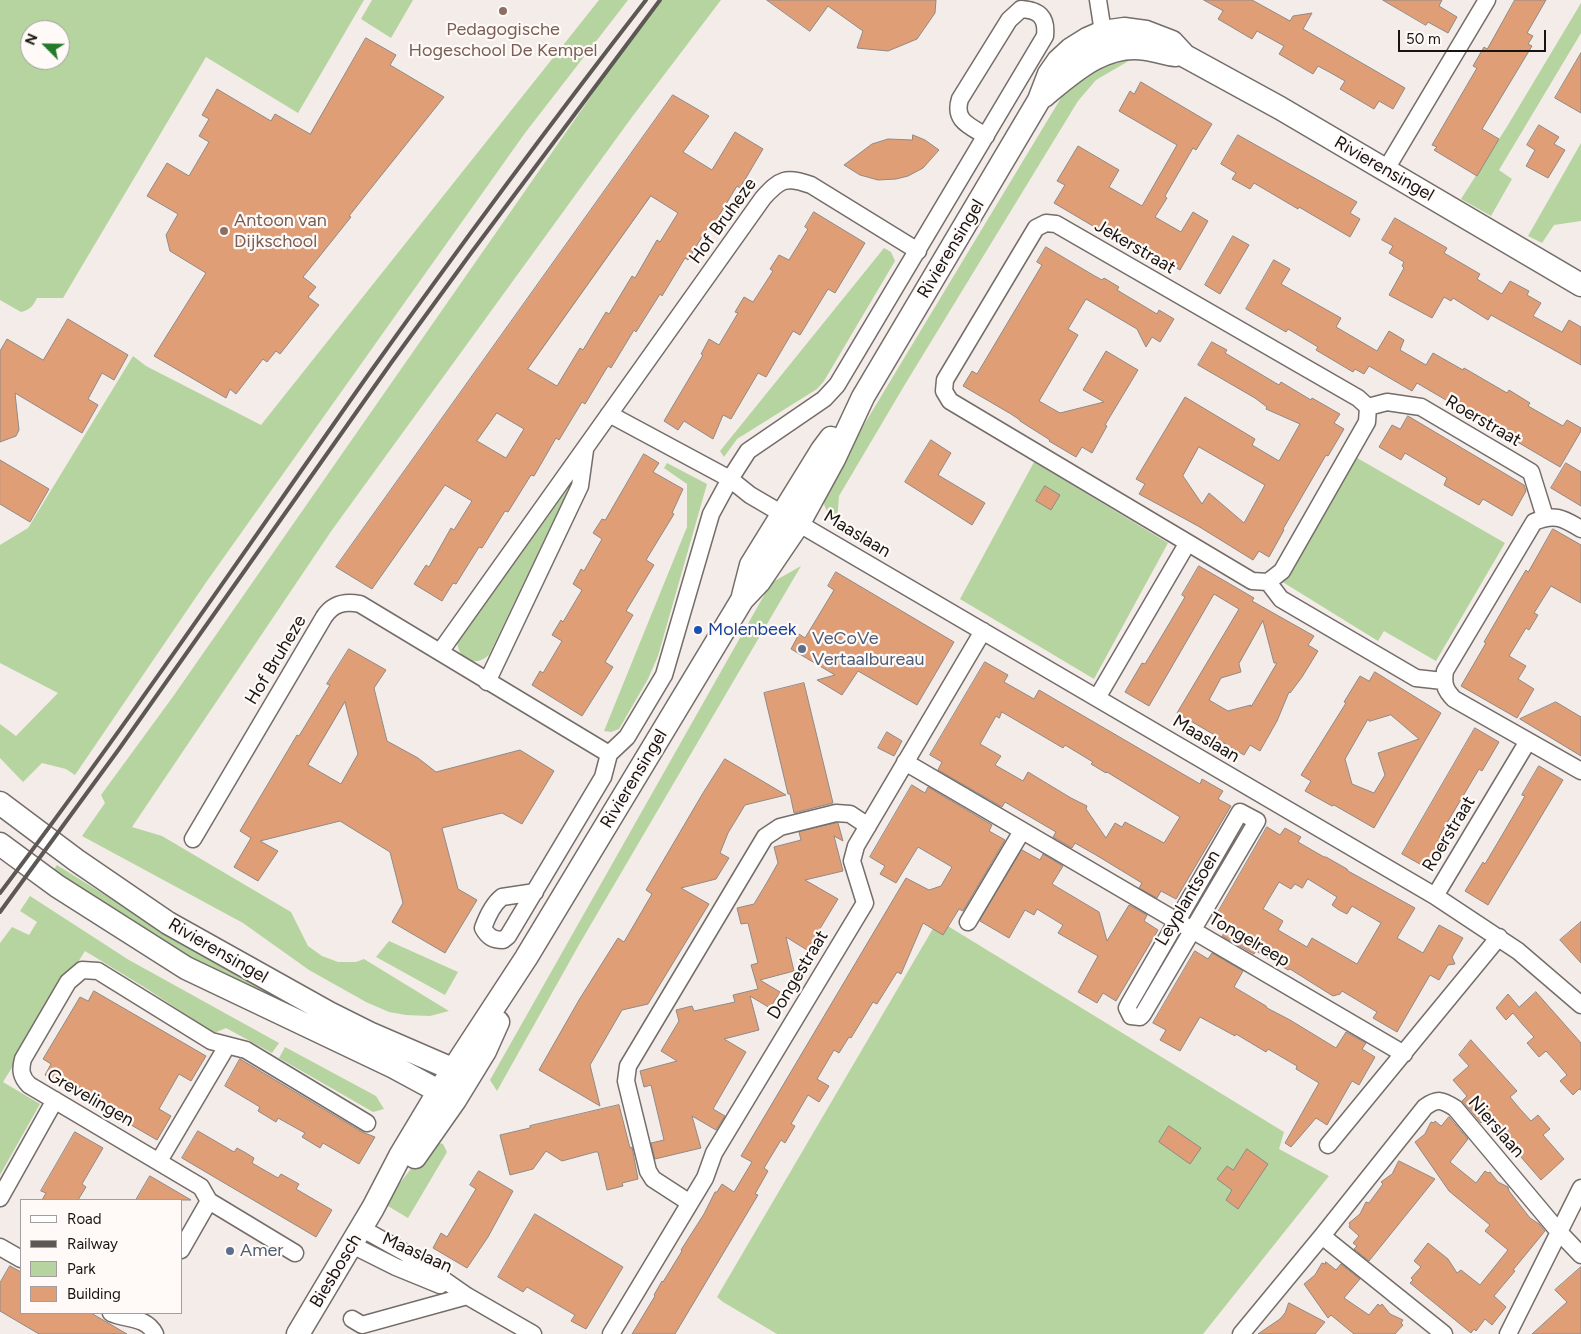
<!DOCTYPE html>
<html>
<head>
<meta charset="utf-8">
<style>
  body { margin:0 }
  #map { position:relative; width:1581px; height:1334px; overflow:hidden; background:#f4ece8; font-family:Figtree,sans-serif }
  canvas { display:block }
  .legend { position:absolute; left:20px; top:1199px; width:162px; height:115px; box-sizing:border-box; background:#fffaf7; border:1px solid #a29e9b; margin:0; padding:6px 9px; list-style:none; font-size:15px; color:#171412 }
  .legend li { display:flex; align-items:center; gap:10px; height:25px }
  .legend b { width:25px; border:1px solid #a29e9b }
  .north { position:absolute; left:20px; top:20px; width:50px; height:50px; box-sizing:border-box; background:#fffaf7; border:1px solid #a29e9b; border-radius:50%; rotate:293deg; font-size:14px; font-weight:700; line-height:20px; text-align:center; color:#171412 }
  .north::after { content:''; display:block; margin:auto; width:18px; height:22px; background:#227c2a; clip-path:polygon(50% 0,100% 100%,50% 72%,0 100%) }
  .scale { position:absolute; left:1398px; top:30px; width:148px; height:22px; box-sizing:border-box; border:2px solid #171412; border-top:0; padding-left:6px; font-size:15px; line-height:18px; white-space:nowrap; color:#171412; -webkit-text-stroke:4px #fffaf7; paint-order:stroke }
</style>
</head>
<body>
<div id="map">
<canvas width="1581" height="1334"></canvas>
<ul class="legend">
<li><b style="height:6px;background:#fff"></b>Road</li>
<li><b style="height:6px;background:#5d5855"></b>Railway</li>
<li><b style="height:14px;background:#b6d49f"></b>Park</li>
<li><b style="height:14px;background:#e09e77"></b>Building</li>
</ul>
<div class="north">N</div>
<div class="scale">50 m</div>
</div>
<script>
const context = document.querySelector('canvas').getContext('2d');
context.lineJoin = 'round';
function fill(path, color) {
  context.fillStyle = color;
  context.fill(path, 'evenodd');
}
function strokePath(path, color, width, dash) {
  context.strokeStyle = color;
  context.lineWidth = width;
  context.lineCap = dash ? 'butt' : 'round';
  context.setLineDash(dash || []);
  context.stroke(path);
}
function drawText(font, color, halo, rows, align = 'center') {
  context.font = font + ' Figtree,sans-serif';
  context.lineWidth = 4.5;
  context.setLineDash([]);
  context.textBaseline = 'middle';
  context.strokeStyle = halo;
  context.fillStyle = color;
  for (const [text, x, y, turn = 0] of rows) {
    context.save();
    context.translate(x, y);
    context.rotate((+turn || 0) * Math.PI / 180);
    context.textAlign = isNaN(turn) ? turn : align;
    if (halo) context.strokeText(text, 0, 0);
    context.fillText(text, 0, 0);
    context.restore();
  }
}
fill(new Path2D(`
  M0 0H364L298 113 206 57 63 298H37C33 306 30 310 21 312L0 300ZM30 30H60V60H30Z
  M372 0H413L391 38 361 19Z
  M599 0H628L525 133 207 581 75 775 66 769 42 763 23 782 0 758V724L16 736 58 693 0 663V545L28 528 133 356 146 366 261 425Z
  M658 0H721L632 117 332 530 132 827 162 836 291 912 308 946 322 956 338 962H356L364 959 449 1011 430 1016 406 1015 389 1012 366 1002 309 970 243 923 82 836 105 803 101 795 172 698Z
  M1581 3V33L1499 170 1512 179 1491 216 1461 199 1508 125Z
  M1132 52V59L1096 80 1078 101 904 386 839 496 837 521C822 507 822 505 827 486L1067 88 1094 68Z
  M1581 143V221L1554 225 1542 243 1528 236Z
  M884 248 891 252 895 261 824 381 817 389 737 439 724 457 720 451Z
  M1352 455 1505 543 1436 661 1384 631 1378 641 1281 581Z
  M1034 462 1168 543 1094 679 960 599Z
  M667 463 707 484 658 656 648 679 619 729 611 732 604 731 687 527V484L664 468Z
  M570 486 489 655C475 668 458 660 457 641Z
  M801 566 580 943 497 1091 490 1080 771 583Z
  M57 865 153 925 341 1026 302 1017 167 945 52 872Z
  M30 896 129 960 279 1043 272 1053 226 1028 214 1033 144 987 85 951 3 1082 40 1104 0 1175V943L12 927 29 935 37 922 20 911Z
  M938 920 1284 1132 1279 1149 1329 1176 1203 1334H777L723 1302 717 1297Z
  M389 941 458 972 445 995 376 957Z
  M285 1047 376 1096 384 1109 373 1112 279 1058Z
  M432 1141 443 1144 447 1152 408 1218 388 1206 391 1195Z`), '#b6d49f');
const building = new Path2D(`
  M767 0H936L935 13 917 39 888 51 857 48 863 31 828 6 810 31Z
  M1204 0H1252L1290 21 1293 16 1312 13 1303 29 1405 88 1393 109 1379 101 1374 109 1340 89 1345 81 1331 73 1318 66 1313 74 1279 54 1284 46 1257 31 1252 39 1218 19 1223 11Z
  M1383 0H1442L1439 6 1457 17 1448 33 1428 22 1426 25Z
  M1515 0H1546L1527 33 1533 36 1528 44 1532 46 1482 129 1499 139 1477 176 1434 150 1437 147 1432 145 1477 68 1473 66 1484 47 1487 49Z
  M366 38 396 55 390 65 444 97 368 192 349 216 351 217 303 277 316 287 308 297 319 305 280 354 276 351 267 362 263 359 236 394 230 389 226 398 154 356 206 273 170 251 166 235 178 214 147 196 167 163 189 176 209 142 199 136 209 119 202 115 217 89 271 121 275 114 310 134Z
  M1581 53V113L1555 98Z
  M1141 82 1212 124 1196 150 1193 148 1165 196 1167 198 1155 217 1181 232 1193 212 1208 221 1180 270 1123 237 1120 242 1054 203 1065 185 1057 181 1078 146 1119 170 1109 187 1142 206 1177 145 1119 111 1130 91 1134 94Z
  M673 95 709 116 683 152 712 170 735 132 763 149 740 188 737 186 714 224 711 222 688 260 685 258 662 296 660 294 636 332 634 330 611 368 608 366 585 404 582 402 559 440 556 438 534 476 531 475 508 512 505 511 482 548 479 547 456 584 453 583 442 601 414 584 426 565 429 567 451 528 454 530 472 501 445 485 372 589 336 567ZM651 196 678 213 660 242 657 240 635 278 632 276 609 314 606 312 583 350 580 348 557 386 528 369ZM497 413 524 429 506 458 477 441Z
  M1539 125 1559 137 1554 144 1565 150 1548 178 1526 166 1535 150 1527 145Z
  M913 135 925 140 939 150 923 168 908 176 896 179 878 180 860 175 844 165 872 144 888 139 912 140Z
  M1238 135 1357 202 1350 213 1360 219 1350 237 1299 207 1298 209 1254 183 1250 189 1232 179 1236 173 1221 164Z
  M814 212 865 243 835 293 828 289 800 335 793 331 766 377 758 373 731 419 723 415 713 439 684 421 678 430 664 421 703 355 701 354 709 339 719 345 738 313 735 312 744 297 753 302 773 271 770 269 779 255 789 260 808 229 805 227Z
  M1395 218 1447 248 1444 253 1480 274 1477 279 1502 294 1510 281 1529 291 1527 295 1541 303 1533 316 1562 332 1569 320 1581 327V365L1491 315 1488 320 1453 298 1451 301 1444 297 1432 318 1389 295 1404 268 1402 266 1404 262 1389 253 1393 246 1382 240Z
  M1233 236 1249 245 1220 294 1205 285Z
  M1046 247 1093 275 1102 280 1104 278 1119 287 1117 290 1157 314 1159 310 1174 319 1160 342 1152 337 1146 347 1137 329 1086 299 1068 329 1078 335 1039 401 1060 413 1104 402 1083 390 1106 351 1138 370 1105 425 1107 426 1092 453 1082 447 1076 457 1049 441 1050 440 1020 421V420L1011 414 963 386 972 371 977 374 1042 265 1037 262Z
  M1274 260 1290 269 1281 284 1341 318 1336 327 1377 351 1389 331 1404 340 1400 350 1426 365 1433 353 1463 370 1464 368 1507 393 1509 390 1530 403 1528 406 1563 426 1567 420 1581 428V431L1560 467 1417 383 1412 391 1369 366 1364 374 1355 369 1353 372 1316 350 1318 347 1288 329 1286 332 1246 309Z
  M68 319 128 355 114 380 102 373 88 399 98 405 82 433 15 393 19 430 16 436 0 442V351L7 339 43 360Z
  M1212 342 1227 350 1225 353 1279 385 1281 382 1311 400 1312 398 1340 414 1334 423 1344 429 1328 456 1326 455 1283 529 1284 530 1269 557 1259 551 1253 560 1198 526 1139 494 1145 484 1136 479 1185 397 1255 439 1252 445 1279 461 1300 424 1266 409 1267 407 1255 398 1198 365ZM1199 447 1265 485 1244 523 1209 493 1202 504 1183 476Z
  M1408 416 1524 485 1526 491 1512 516 1483 499 1479 505 1444 485 1447 478 1405 453 1401 460 1379 447 1392 425 1400 429Z
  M931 440 951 453 938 475 985 503 972 525 905 482Z
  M644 454 659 463 653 472 683 489 672 513 674 514 646 560 654 565 626 611 633 615 605 662 613 667 582 716 532 685 540 671 543 673 562 641 552 635 561 620 563 622 582 590 573 584 581 569 584 571 602 539 593 533 602 519 605 520Z
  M0 460 49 489 30 522 0 504Z
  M1566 463 1581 472V506L1551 488Z
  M1045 486 1060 495 1051 510 1036 501Z
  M1553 529 1581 545V603L1551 586 1534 613 1538 615 1529 630 1526 628 1509 656 1526 666 1518 679 1534 689 1517 718 1461 686 1486 643 1484 642 1517 585 1526 570 1528 572Z
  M1199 566 1254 598 1252 601 1314 636 1308 645 1318 651 1302 677 1290 693 1289 692 1277 721 1260 751 1250 745 1244 755 1217 739 1218 737 1177 713 1239 609 1214 594 1149 706 1125 692 1142 663 1145 664 1169 624 1185 597 1182 595ZM1263 621 1274 663H1277L1251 707V705L1228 711 1209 700 1221 678 1241 672 1239 664Z
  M836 572 954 642 917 705 858 671 842 695 817 680 835 675 791 649 799 634 805 638 834 590 828 586Z
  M349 649 386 670 374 688 387 741 418 758 436 772 520 750 554 771 522 824 502 813 442 828 458 889 477 900 445 953 392 922 403 903 390 852 340 821 260 841 278 851 258 881 234 867 251 838 240 831 297 735 299 736 330 685 327 684ZM345 702 358 754 341 784 308 765Z
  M985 662 1008 675 1004 682 1034 699 1039 690 1200 784 1202 779 1223 791 1218 799 1231 806 1176 899 1161 891 1157 898 1139 888 1142 883 1096 855 1075 843 1072 848 1053 837 1056 832 1010 805 1005 802 1002 807 938 770 942 762 930 755ZM1002 712 1063 748 1065 745 1093 762 1091 764 1106 773 1107 772 1180 817 1164 843 1125 822 1122 827 1115 823 1106 838 1086 809 1087 806 1071 798 1028 772 1023 781 995 765 1001 756 980 744 996 716 999 718Z
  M1375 672 1441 713 1374 828 1334 805 1332 806 1305 791 1311 781 1301 775 1346 703 1344 702 1360 676 1369 681ZM1391 715 1419 739 1378 753 1385 775 1374 793 1352 784 1345 759 1368 719 1369 721Z
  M804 683 833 803 794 813 790 794H788L764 693Z
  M1556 702 1581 717V756L1520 719Z
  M1475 728 1499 742 1482 771 1479 769 1447 823 1439 837 1442 839 1425 867 1402 854Z
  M887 732 902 741 894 756 878 748Z
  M725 759 786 795 745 805 728 833 720 853 729 858 716 879 681 888 709 904 648 1004 622 1010 590 1065 600 1106 539 1070 579 1000 618 938 624 942 652 894 646 890 703 793Z
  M1539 766 1563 780 1488 905 1465 891 1483 862 1485 864 1501 837 1525 796 1522 795Z
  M912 785 925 793 928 787 992 825 989 831 1005 840 963 911 959 909 943 935 923 923 901 974 897 972 877 1004 873 1002 851 1038 849 1037 839 1053 834 1050 817 1079 829 1086 819 1102 808 1095 791 1124 795 1126 785 1143 781 1140 764 1168 768 1171 755 1194 758 1195 675 1334H632L655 1296 654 1295 662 1281 663 1282 682 1251 681 1250 704 1214 715 1192H717L722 1184 734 1192 752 1162 741 1156 906 878 929 890 941 886 952 867 918 847 896 883 880 874 885 866 870 857Z
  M838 823 843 841 834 836 843 871 805 880 838 899 807 950 786 937 794 971 760 980 780 992 770 1008 750 996 759 1030 724 1039 746 1052 713 1109 725 1116 716 1130 692 1116 701 1148 655 1159 651 1143 664 1140 651 1085 644 1087 640 1071 677 1061 661 1051 679 1021 676 1010 692 1006 694 1011 735 1002 733 995 758 989 751 965 758 963 748 923 741 924 737 908 754 904 766 884 778 863 774 847 801 840 799 832Z
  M1267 827 1280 835 1285 828 1301 837 1298 842 1324 857H1326L1347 869 1348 871 1415 908 1397 938 1423 953 1439 925 1463 938 1452 957 1455 964 1448 965 1439 980 1430 975 1397 1032 1373 1018 1377 1012 1342 991 1340 994 1333 996 1290 969 1288 970 1256 951 1254 954 1222 936 1227 929 1213 921ZM1308 879 1337 897 1332 905 1339 910 1347 914 1352 906 1381 923 1357 964 1312 938 1307 947 1278 930 1283 921 1263 909 1279 882 1291 889 1295 884 1302 888Z
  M1022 850 1040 860 1043 854 1063 866 1052 884 1099 912 1107 941 1129 905 1147 915 1144 921 1158 930 1116 1001 1103 993 1097 1003 1078 992 1098 956 1058 933 1063 925 1037 909 1034 915 1025 910 1009 938 980 921Z
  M1581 922V963L1560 940Z
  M1195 951 1208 959 1212 953 1243 971 1234 987 1266 1006 1267 1008 1290 1020 1336 1048 1346 1032 1366 1043 1362 1049 1375 1057 1359 1085 1352 1081 1327 1125 1316 1118 1291 1147 1285 1143 1319 1083 1296 1069 1297 1066 1268 1049 1266 1052 1236 1034 1235 1036 1200 1017 1180 1051 1160 1040 1166 1030 1153 1023Z
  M94 991 206 1056 191 1081 179 1074 159 1109 171 1116 157 1140 45 1075 51 1064 43 1059 80 997 88 1001Z
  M1536 992 1581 1043V1090L1579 1089 1573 1095 1560 1081 1567 1075 1557 1063 1546 1051 1539 1057 1527 1043 1534 1037 1523 1025 1513 1013 1506 1020 1496 1008 1508 994 1519 1007Z
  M1471 1040 1517 1091 1510 1097 1520 1109 1531 1121 1538 1115 1550 1129 1543 1135 1564 1159 1541 1180 1486 1117 1481 1123 1462 1101 1467 1096 1453 1080 1469 1066 1459 1055Z
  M240 1059 362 1132 375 1137 359 1164 323 1143 320 1148 302 1137 305 1133 278 1118 276 1122 258 1111 260 1107 225 1086Z
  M619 1105 630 1148 632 1147 638 1179 622 1183 623 1186 607 1190 598 1152H595L562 1161 546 1151 533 1169 510 1175 500 1135 530 1128V1126Z
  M1449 1117 1468 1139 1450 1162 1476 1183 1485 1171 1488 1173 1490 1172 1498 1182 1508 1187 1509 1191 1530 1218 1539 1224 1545 1231 1513 1270 1515 1271 1494 1296 1506 1307 1492 1325 1485 1319 1476 1331 1474 1329 1471 1333 1410 1283 1413 1280 1411 1278 1421 1267 1414 1261 1428 1243 1448 1259 1457 1273 1461 1270 1480 1285 1508 1250 1485 1231 1490 1225 1449 1191 1415 1142 1425 1134 1431 1122 1434 1123 1435 1121 1441 1126Z
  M1169 1126 1201 1148 1190 1164 1159 1142Z
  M198 1131 234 1152 237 1148 246 1153 254 1158 252 1163 278 1178 281 1174 299 1184 296 1189 332 1210 316 1237 182 1158Z
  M75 1132 103 1148 82 1184 86 1187 78 1200H42L46 1193 41 1191Z
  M1247 1149 1268 1164 1238 1209 1226 1200 1232 1190 1217 1179 1227 1166 1233 1170Z
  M1399 1161 1435 1179 1369 1261 1354 1249 1357 1246 1353 1243 1359 1236 1349 1227 1350 1225 1349 1223 1360 1214 1366 1202 1369 1203 1383 1184 1381 1182 1392 1174Z
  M479 1171 513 1191 488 1237 467 1268 433 1248 441 1233 447 1237 476 1189 470 1185Z
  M150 1176 191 1200H136Z
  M535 1214 623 1267 586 1329 571 1321 575 1315 527 1287 523 1292 498 1277Z
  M1326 1262 1336 1270 1341 1264 1360 1279 1344 1298 1369 1315 1378 1304 1380 1306 1382 1304 1390 1314 1403 1320 1401 1323 1403 1325 1395 1334H1354L1331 1315 1328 1318 1304 1284 1315 1275 1322 1263 1325 1264Z
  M10 1266 21 1272V1313H91L127 1334H39L0 1311V1283Z
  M1581 1267V1334H1532L1567 1302 1555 1290Z
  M1289 1303 1325 1322 1315 1334H1258L1280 1319 1285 1313Z`);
fill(building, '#e09e77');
strokePath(building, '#908985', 1);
const street = new Path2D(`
  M1098 0 1103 32 1107 42
  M1385 171 1487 0
  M1046 223 1056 224 1358 398 1368 407 1367 422 1282 571 1268 582 1252 581 950 401 944 391 945 380 1036 228Z
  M1368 407 1387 402 1421 407 1531 472 1545 517
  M609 414 730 479 750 495 1435 896 1518 951 1581 1005
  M1581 529C1563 518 1554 513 1534 522L1445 671C1443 684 1445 690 1454 699L1581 771
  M1268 582 1281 599 1416 678 1443 681
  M440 652 763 198C780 179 786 176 811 185L918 251
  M487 682 580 486 585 450
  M1097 698 1187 544
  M905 762 1404 1054
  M1240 812 1257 821 1143 1014 1140 1017 1131 1016 1127 1008 1129 1004Z
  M193 839 324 617C333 603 345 601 360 604L609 754
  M535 892 502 897C493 904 487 917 483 928 488 937 493 940 503 940L508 936 603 777 609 754 627 737 664 675 711 514 730 479 748 451 824 399 837 385 1045 36C1047 17 1039 10 1021 9L1009 20 960 99C953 121 970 126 986 136
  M1435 896 1528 741
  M968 922 1022 831
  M1328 1145 1499 937
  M159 1161 227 1046
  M0 1198 55 1100
  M690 1203 653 1179 648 1171 626 1081 628 1066 765 837 780 827 836 813 850 814 868 826
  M361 1228 404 1252 467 1296 533 1334
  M1322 1236 1444 1334
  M352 1245 396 1267 440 1285
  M0 1247 21 1259
  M181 1250 209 1201
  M295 1253 209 1201 201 1187 29 1085C21 1077 20 1070 23 1059L68 982 82 970 98 971 211 1041 246 1050 367 1123
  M111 1313C126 1320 146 1316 155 1334
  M352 1319 362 1325 467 1296
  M611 1334 705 1178 714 1153 865 903 852 861 856 846 983 631
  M1241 1334 1322 1236 1425 1107C1438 1098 1442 1100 1455 1108L1559 1232 1581 1255
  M1508 1334 1581 1188`);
const secondary = new Path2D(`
  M1044 96C1073 72 1105 42 1146 49 1156 50 1166 54 1176 55
  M743 596 751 565 822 450 831 438
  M0 803 76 860 168 923 329 1013 369 1033 466 1075
  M0 844 57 886 186 968 394 1067 455 1100 485 1051 498 1022
  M415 1157 455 1100
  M298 1334 373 1208 400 1156 439 1091 526 958 742 600 759 582 799 523 834 459 863 397 1039 100 1049 74 1058 61 1071 49 1087 39 1103 32 1124 29 1146 32 1172 42 1185 56 1280 108 1581 285`);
strokePath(street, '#746d69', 19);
strokePath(secondary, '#746d69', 25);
strokePath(street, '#fff', 16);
strokePath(secondary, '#fff', 22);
strokePath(new Path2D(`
  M0 893C127 725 245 550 366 378 457 250 550 124 646 0
  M0 912 119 749 391 363 471 253 660 0`), '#5d5855', 4);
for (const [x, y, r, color] of [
  [503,11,5,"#8d6e63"],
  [224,231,5,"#8d6e63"],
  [698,630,5,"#1a4fb4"],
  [802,649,5,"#5c6f8a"],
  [230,1251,5,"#5c6f8a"]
]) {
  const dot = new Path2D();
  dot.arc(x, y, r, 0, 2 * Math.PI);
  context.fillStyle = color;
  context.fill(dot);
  strokePath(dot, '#fffaf7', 2);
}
drawText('18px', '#785e54', '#fffaf7', [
  ["Pedagogische",503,30],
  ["Hogeschool De Kempel",503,51],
  ["Antoon van",234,221,"left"],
  ["Dijkschool",234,242,"left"]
]);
drawText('18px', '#171412', '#fffaf7', [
  ["Rivierensingel",1384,169,30],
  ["Hof Bruheze",723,221,-54],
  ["Jekerstraat",1135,247,30],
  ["Rivierensingel",951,249,-59],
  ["Roerstraat",1483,421,30],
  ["Maaslaan",857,534,31],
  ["Hof Bruheze",276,660,-59],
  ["Maaslaan",1206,739,31],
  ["Rivierensingel",634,779,-59],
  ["Roerstraat",1449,834,-59],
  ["Leyplantsoen",1188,898,-59],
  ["Tongelreep",1249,940,30],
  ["Rivierensingel",218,951,30],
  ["Dongestraat",798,975,-59],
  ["Grevelingen",90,1098,30],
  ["Nierslaan",1496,1127,49],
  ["Maaslaan",417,1253,24],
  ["Biesbosch",336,1271,-59]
]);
drawText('18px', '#164399', '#fffaf7', [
  ["Molenbeek",708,630]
], 'left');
drawText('18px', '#4e5e75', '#fffaf7', [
  ["VeCoVe",812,639],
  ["Vertaalbureau",812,660],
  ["Amer",240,1251]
], 'left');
</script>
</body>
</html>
